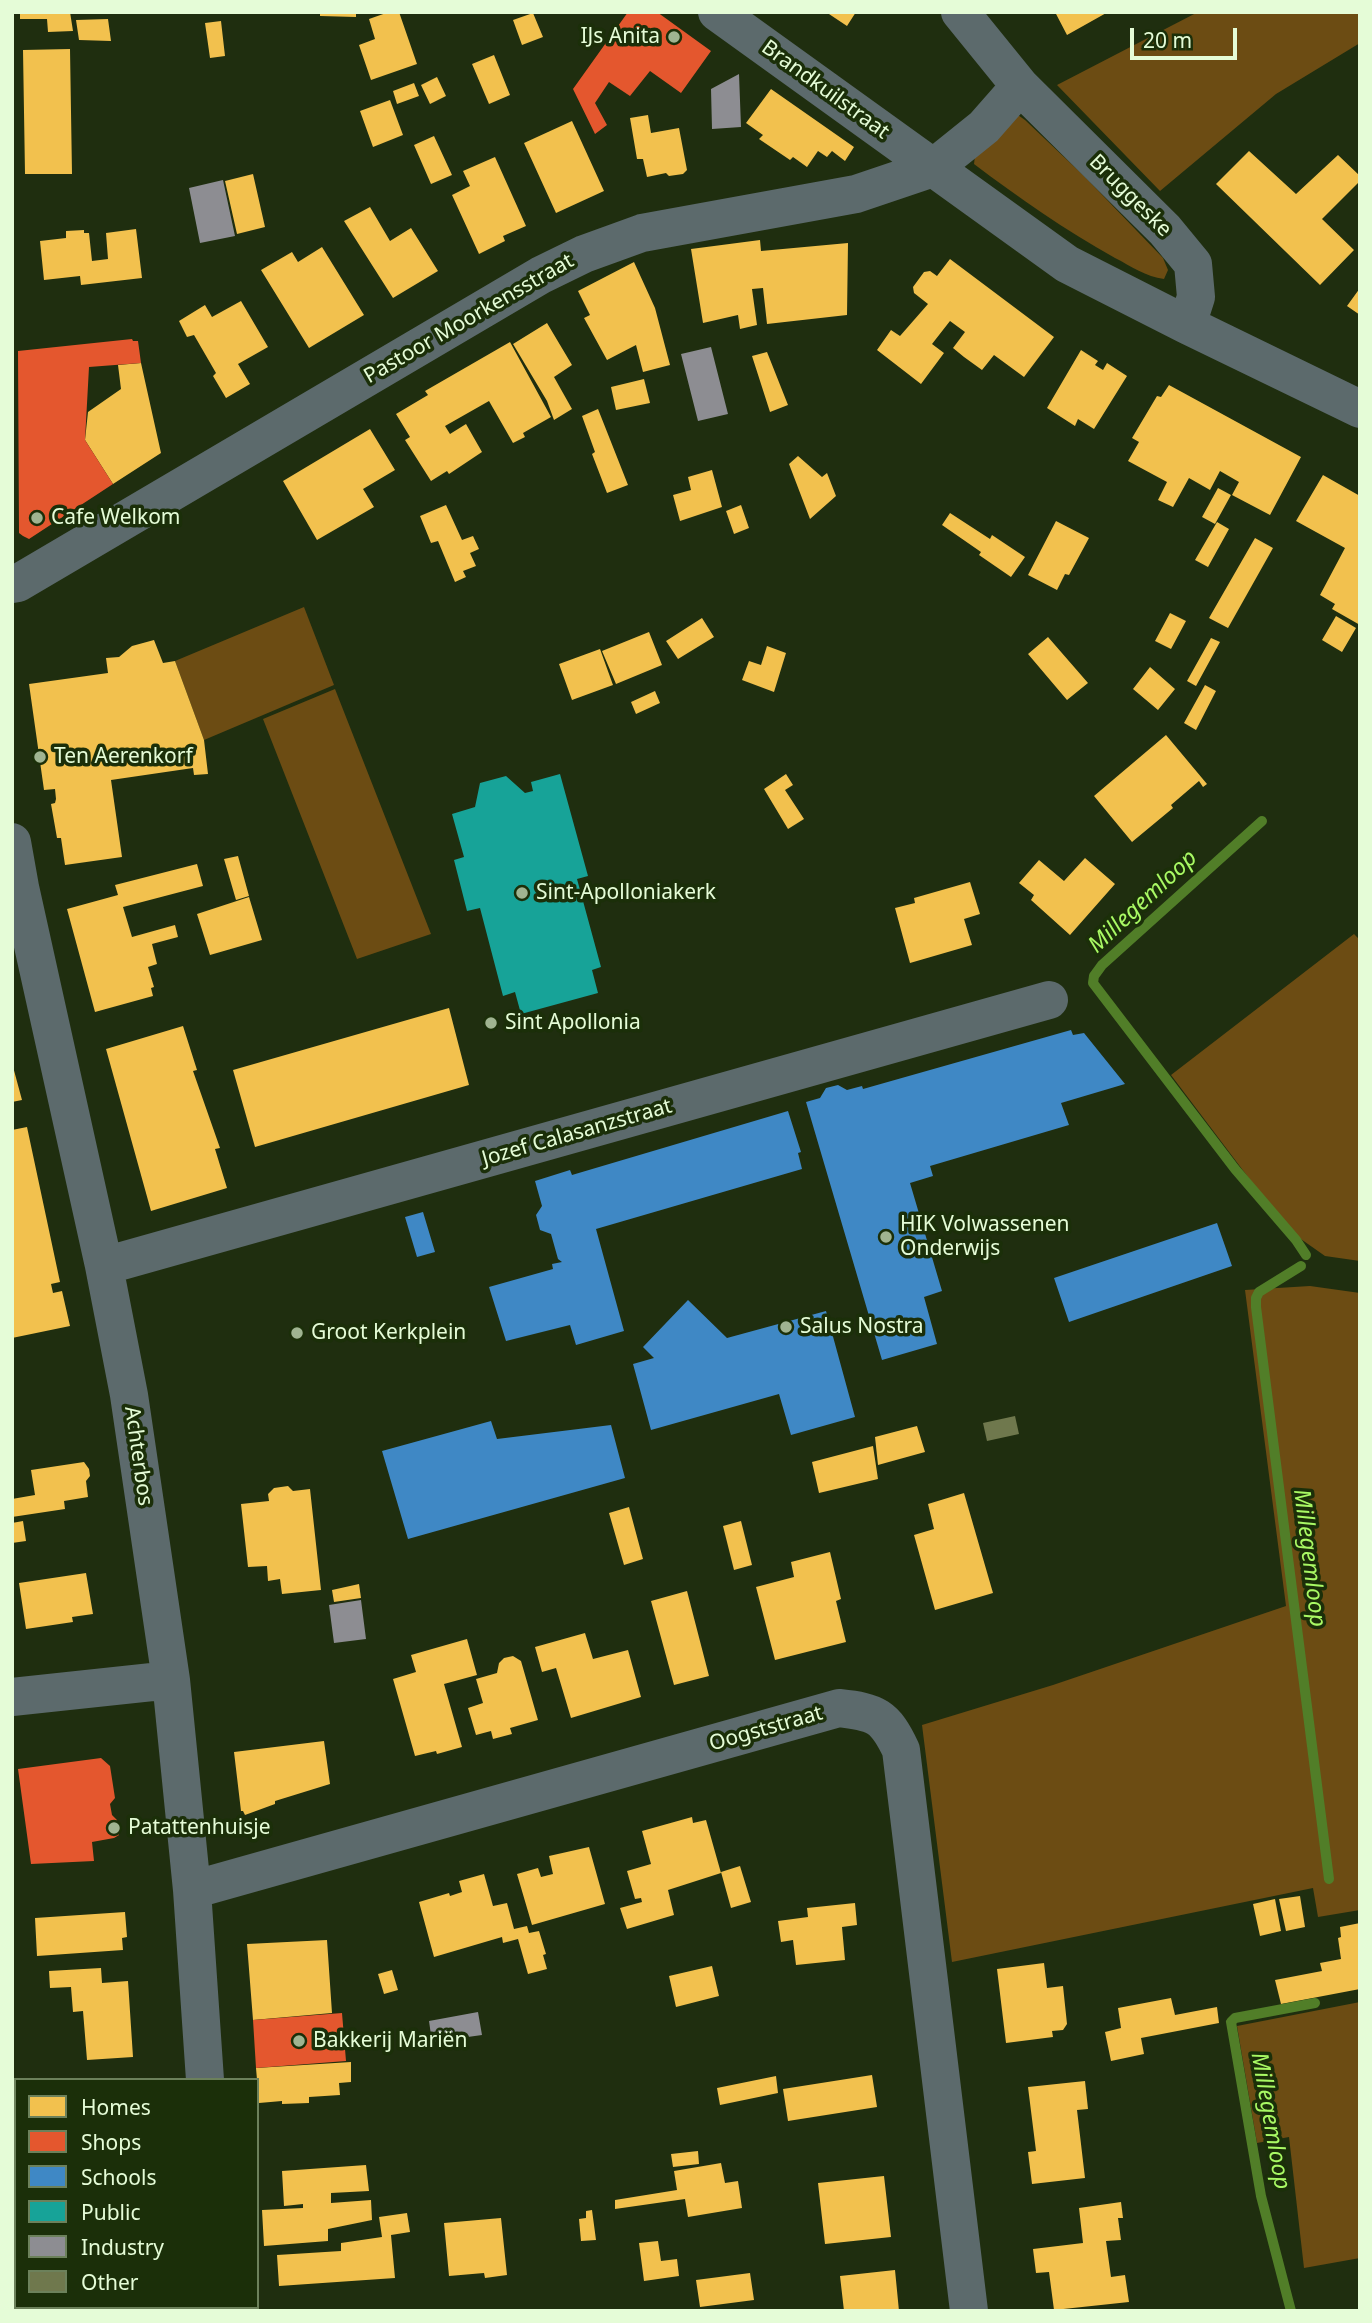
<!DOCTYPE html>
<html>
<head>
<meta charset="utf-8">
<style>
  body { margin:0 }
  #map { position:relative; width:1372px; height:2323px; overflow:hidden; background:#1f2e0f; font-family:"Noto Sans",sans-serif }
  canvas { display:block }
  .frame { position:absolute; inset:0; border:14px solid #e5fcd7; pointer-events:none }
  .legend { position:absolute; left:14px; top:2078px; width:245px; height:231px; box-sizing:border-box; background:#1b2f09; border:2px solid #6c815b; margin:0; padding:9px 12px; list-style:none; font-size:21px; color:#e5fcd7 }
  .legend li { display:flex; align-items:center; gap:14px; height:35px }
  .legend b { width:35px; border:2px solid #6c815b }
  .scale { position:absolute; left:1130px; top:28px; width:107px; height:32px; box-sizing:border-box; border:4px solid #e5fcd7; border-top:0; padding-left:9px; font-size:21px; line-height:24px; white-space:nowrap; color:#e5fcd7; -webkit-text-stroke:5px #1b2f09; paint-order:stroke }
</style>
</head>
<body>
<div id="map">
<canvas width="1372" height="2323"></canvas>
<div class="frame"></div>
<ul class="legend">
<li><b style="height:19px;background:#f2c14e"></b>Homes</li>
<li><b style="height:19px;background:#e4572e"></b>Shops</li>
<li><b style="height:19px;background:#3f88c5"></b>Schools</li>
<li><b style="height:19px;background:#17a398"></b>Public</li>
<li><b style="height:19px;background:#8d8d92"></b>Industry</li>
<li><b style="height:19px;background:#6f784d"></b>Other</li>
</ul>
<div class="scale">20 m</div>
</div>
<script>
const context = document.querySelector('canvas').getContext('2d');
context.lineJoin = 'round';
function fill(path, color) {
  context.fillStyle = color;
  context.fill(path, 'evenodd');
}
function strokePath(path, color, width, dash) {
  context.strokeStyle = color;
  context.lineWidth = width;
  context.lineCap = dash ? 'butt' : 'round';
  context.setLineDash(dash || []);
  context.stroke(path);
}
function drawText(font, color, halo, rows, align = 'center') {
  context.font = font + ' "Noto Sans",sans-serif';
  context.lineWidth = 7;
  context.setLineDash([]);
  context.textBaseline = 'middle';
  context.strokeStyle = halo;
  context.fillStyle = color;
  for (const [text, x, y, turn = 0] of rows) {
    context.save();
    context.translate(x, y);
    context.rotate((+turn || 0) * Math.PI / 180);
    context.textAlign = isNaN(turn) ? turn : align;
    if (halo) context.strokeText(text, 0, 0);
    context.fillText(text, 0, 0);
    context.restore();
  }
}
fill(new Path2D(`
  M1198 12H1360V43L1276 94 1160 191 1057 85Z
  M1015 113 1025 120 1084 176 1163 258 1168 270 1164 279C1146 277 1131 266 1115 258 1065 230 1019 198 974 164L976 148Z
  M304 607 334 685 204 740 175 661Z
  M335 689 431 934 357 959 263 719Z
  M1354 934 1360 940V1261L1325 1256 1288 1230 1171 1075Z
  M1310 1286 1360 1293V1910L1318 1917 1313 1888 952 1962 922 1725 1053 1685 1286 1606 1245 1290Z
  M1360 2002V2258L1304 2268 1289 2137 1257 2143 1237 2026Z`), '#6c4c13');
fill(new Path2D(`
  M20 12H70L73 31 48 32 47 19H20Z
  M320 12H356V17L320 16Z
  M389 12H399L417 64 371 80 359 45 375 39 369 19Z
  M826 12H856L847 26Z
  M1055 12H1108L1067 35Z
  M533 13 543 37 522 45 513 20Z
  M108 19 111 41 79 40 76 20Z
  M221 21 225 56 210 58 205 23Z
  M70 49 72 174H25L23 50Z
  M494 55 510 95 489 104 472 64Z
  M437 77 446 96 430 104 421 85Z
  M414 83 419 96 397 104 393 91Z
  M771 89 854 147 845 161 832 151 827 157 818 151 807 167 793 157 790 160 759 139 763 135 746 123Z
  M390 100 403 135 373 147 360 111Z
  M648 115 651 133 679 128 687 170 683 174 669 176 666 173 647 177 643 159H637L630 118Z
  M572 121 604 191 556 213 524 143Z
  M434 136 452 175 431 184 414 145Z
  M1249 151 1296 194 1338 155 1360 176V181L1322 219 1354 250 1320 285 1216 184Z
  M495 157 526 226 503 236 505 241 479 254 452 195 470 186 463 171Z
  M253 174 265 227 237 234 225 181Z
  M370 207 390 241 411 228 438 271 393 298 344 221Z
  M136 229 142 278 81 285 80 276 44 280 40 241 66 238V231L84 230V233H89L92 261 108 259 106 233Z
  M760 240 761 251 848 243 847 315 767 324 763 288 752 289 757 325 740 329 738 315 703 323 691 249Z
  M322 247 364 315 309 348 261 270 292 252 298 262Z
  M950 259 1054 337 1024 377 994 355 982 370 964 357 953 348 965 332 950 321 932 344 944 353 921 384 877 350 891 330 900 336 928 304 914 293 913 287 924 272 930 271 937 276Z
  M634 262 655 308 670 365 643 372 636 345 607 360 584 318 590 315 578 291Z
  M1360 288V315L1347 306Z
  M241 301 268 347 238 364 250 384 226 398 213 376 216 373 194 335 187 337 179 321 205 305 212 317Z
  M547 323 572 365 554 377 572 409 554 420 547 401 513 344Z
  M510 342 551 417 523 433 525 437 513 443 489 401 445 426 450 434 466 424 482 452 449 474 447 471 431 481 405 440 410 437 396 414 428 395 425 391Z
  M1081 350 1098 361 1095 365 1103 370 1107 363 1127 376 1094 429 1078 419 1075 426 1047 408Z
  M767 352 788 405 770 412 752 356Z
  M141 363 161 453 113 484 85 440 88 412 121 389 118 365Z
  M644 379 650 403 616 410 611 387Z
  M1169 385 1301 457 1270 515 1232 495 1239 482 1220 471 1210 490 1189 478 1173 507 1158 500 1167 482 1128 461 1139 442 1132 438 1157 396 1161 397Z
  M598 409 628 485 607 493 592 454 595 452 582 416Z
  M370 429 395 470 363 489 374 507 317 540 283 481Z
  M798 456 822 477 827 473 836 496 810 519 789 464Z
  M712 470 722 507 680 521 673 495 691 490 688 477Z
  M1323 475 1360 496V625L1332 609 1335 604 1320 595 1345 548 1296 521Z
  M1218 488 1231 495 1215 524 1202 517Z
  M446 505 462 540 473 536 479 549 470 553 476 566 463 571 466 577 455 582 438 541 431 543 420 516Z
  M741 505 749 528 734 534 726 511Z
  M950 513 990 539 992 535 1025 557 1011 577 979 555 981 552 942 525Z
  M1056 521 1089 538 1069 575 1065 574 1057 590 1028 575Z
  M1217 522 1229 529 1208 567 1195 560Z
  M1255 538 1273 548 1228 628 1209 618Z
  M1170 613 1186 621 1171 649 1155 641Z
  M1336 616 1356 628 1342 652 1322 640Z
  M702 618 714 637 678 659 666 641Z
  M649 632 662 665 616 684 602 651Z
  M1048 637 1088 683 1067 700 1028 654Z
  M1211 638 1220 642 1196 686 1187 681Z
  M154 640 163 663 175 661 204 740 208 774 194 775 193 768 111 780 122 857 65 865 61 838H57L51 804 55 803 56 799 55 789 44 790 29 684 108 673 106 658 119 657 132 646Z
  M767 646 786 653 774 692 742 680 749 661 761 665Z
  M600 649 613 685 572 700 559 664Z
  M1150 667 1175 689 1158 710 1133 689Z
  M1205 685 1216 691 1196 730 1184 723Z
  M655 691 660 703 636 714 631 702Z
  M1166 735 1207 784 1203 787 1199 781 1171 805 1173 808 1132 842 1094 796Z
  M786 774 793 785 785 790 804 819 788 829 764 789Z
  M238 856 249 896 236 900 224 859Z
  M1085 858 1115 884 1070 935 1031 900 1034 895 1019 883 1039 860 1064 881Z
  M197 864 203 886 123 907 132 937 175 925 178 937 152 944 157 964 148 967 154 987 151 988 153 996 95 1012 67 909 118 895 115 885Z
  M970 882 980 914 964 919 972 945 910 963 895 908 915 903 914 898Z
  M249 897 262 940 210 955 197 914Z
  M449 1008 469 1085 255 1147 233 1070Z
  M183 1026 197 1070 193 1071 220 1148 215 1149 227 1188 151 1211 106 1049Z
  M12 1063 22 1100 12 1102Z
  M27 1127 60 1282 51 1284 53 1293 62 1291 70 1326 12 1338V1130Z
  M917 1426 925 1452 878 1465 875 1437Z
  M873 1446 878 1479 819 1493 812 1462Z
  M84 1462 89 1469 90 1476 86 1481 88 1497 64 1501 65 1509 12 1517V1499L35 1495 31 1470Z
  M288 1486 293 1491 310 1489 321 1590 282 1594 280 1579 268 1581 267 1566 248 1567 241 1504 269 1501 268 1494 274 1488Z
  M964 1493 993 1593 935 1610 914 1535 934 1529 928 1504Z
  M629 1507 643 1559 624 1565 609 1513Z
  M23 1521 26 1541 12 1543V1523Z
  M741 1521 752 1565 734 1570 723 1526Z
  M830 1552 841 1599 836 1601 846 1642 775 1660 756 1587 794 1577 791 1562Z
  M86 1573 93 1614 72 1617 73 1622 26 1629 19 1583Z
  M359 1584 361 1598 334 1602 332 1590Z
  M687 1591 709 1676 674 1685 651 1601Z
  M585 1633 593 1659 628 1650 641 1697 571 1718 556 1668 542 1672 535 1647Z
  M467 1639 477 1675 444 1684 462 1747 437 1754 436 1751 415 1756 393 1679 416 1672 411 1655Z
  M513 1656 521 1661 538 1720 510 1728 512 1734 493 1739 491 1731 476 1735 468 1708 483 1703 476 1679 497 1673 499 1663 504 1658Z
  M324 1741 330 1784 275 1801V1804L245 1815 243 1811H241L234 1752Z
  M692 1817 693 1823 706 1820 721 1873 668 1890 674 1915 627 1929 620 1908 642 1902 641 1898 635 1899 627 1871 651 1864 642 1831Z
  M589 1847 605 1904 532 1925 517 1874 538 1868 541 1877 553 1874 549 1856Z
  M740 1866 751 1902 731 1908 721 1872Z
  M484 1874 493 1906 507 1903 514 1929 527 1926 529 1933 539 1931 546 1954 543 1955 547 1969 528 1974 518 1939 503 1943 502 1937 434 1957 419 1902 449 1893 450 1896 462 1892 459 1881Z
  M1300 1896 1305 1927 1286 1931 1279 1899Z
  M1275 1899 1281 1931 1260 1936 1253 1904Z
  M855 1903 857 1925 842 1927 845 1960 796 1965 793 1940 781 1942 778 1921 808 1917 807 1908Z
  M125 1912 127 1937 122 1938 123 1950 37 1956 35 1918Z
  M1360 1923V1989L1281 2004 1275 1980 1322 1971 1320 1963 1341 1959 1338 1938 1341 1937 1340 1927Z
  M327 1940 332 2013 253 2020 247 1944Z
  M1044 1963 1047 1988 1063 1986 1067 2024 1063 2030 1052 2031 1053 2037 1006 2043 997 1969Z
  M712 1966 719 1996 676 2007 669 1976Z
  M101 1968 102 1983 128 1981 133 2057 87 2060 83 2011 73 2012 71 1987 50 1988 49 1971Z
  M392 1970 398 1990 384 1994 378 1974Z
  M1171 1998 1175 2015 1217 2007 1219 2023 1141 2038 1144 2054 1111 2061 1105 2032 1121 2028 1118 2008Z
  M351 2062V2082L339 2083 340 2095 309 2097V2103L282 2104V2101L259 2103 256 2068Z
  M872 2075 877 2107 788 2121 783 2089Z
  M776 2076 778 2093 720 2105 717 2088Z
  M1085 2081 1088 2109 1077 2110 1085 2178 1032 2184 1028 2152 1036 2151 1028 2087Z
  M698 2151 699 2164 673 2167 671 2154Z
  M721 2163 725 2183 738 2181 742 2208 688 2217 685 2199 615 2209V2200L677 2190 674 2171Z
  M366 2165 369 2191 331 2193V2203L371 2200 372 2220 328 2229V2241L264 2246 262 2210 303 2208V2204L284 2206 282 2171Z
  M884 2176 891 2237 825 2244 818 2183Z
  M1121 2202 1123 2218H1118L1121 2240 1106 2241 1111 2277 1125 2275 1129 2302 1054 2310 1049 2272 1036 2273 1033 2249 1083 2243 1079 2208Z
  M592 2210 596 2240 581 2241 579 2219 586 2218V2211Z
  M407 2213 410 2232 391 2235 395 2278 279 2286 277 2255 341 2251V2243L382 2237 379 2217Z
  M501 2218 507 2275 485 2278 484 2273 449 2276 444 2223Z
  M658 2241 661 2261 677 2259 679 2276 644 2281 639 2243Z
  M895 2270 899 2311H844L840 2276Z
  M750 2273 754 2300 700 2307 696 2280Z`), '#f2c14e');
fill(new Path2D(`
  M628 12H657L711 51 681 93 650 71 630 96 609 82 595 103 607 125 595 134 573 89Z
  M132 339 133 341H138L141 363 89 367 85 440 113 484 29 539 23 536 19 533 18 351Z
  M101 1758 110 1766 115 1798 110 1804 112 1815 117 1820 119 1835 114 1838 92 1842 94 1861 31 1864 18 1769Z
  M342 2013 346 2061 256 2068 253 2020Z`), '#e4572e');
fill(new Path2D(`
  M1071 1030 1073 1035 1084 1033 1125 1084 1061 1103 1069 1125 930 1166 933 1176 910 1183 942 1291 924 1297 937 1344 882 1360 806 1102 820 1098 826 1088 838 1085 847 1090 862 1086 863 1089Z
  M788 1111 801 1152 798 1153 802 1169 596 1229 624 1331 576 1345 570 1325 506 1341 489 1287 553 1269 552 1264 562 1262 558 1259 551 1234 540 1230 536 1215 542 1206 535 1181 570 1170 572 1175Z
  M423 1212 435 1252 417 1257 405 1217Z
  M1217 1223 1232 1266 1069 1322 1054 1278Z
  M688 1300 727 1338 826 1311 855 1417 791 1435 779 1394 651 1430 633 1364 654 1358 643 1347Z
  M491 1421 497 1439 611 1425 625 1478 408 1539 382 1451Z
  M12 2222H16V2270H12Z
  M61 2307H134V2311H62Z`), '#3f88c5');
fill(new Path2D(`
  M560 774 588 876 577 879 601 967 592 970 598 993 521 1014 515 992 503 996 480 908 467 911 454 860 464 857 452 814 475 807 480 783 506 776 525 793 533 791 531 782Z`), '#17a398');
fill(new Path2D(`
  M739 74 741 127 712 129 711 89Z
  M223 180 235 236 200 243 189 188Z
  M711 347 728 414 698 421 681 354Z
  M361 1600 366 1639 334 1643 329 1605Z
  M478 2012 482 2035 432 2042 429 2021Z`), '#8d8d92');
strokePath(new Path2D(`
  M1262 821 1102 965 1094 976 1093 983 1235 1169 1296 1240 1306 1255
  M1301 1266 1259 1292 1256 1298V1307L1329 1879
  M1291 2311 1261 2196 1231 2022 1235 2018 1315 2003`), '#517e28', 10);
fill(new Path2D(`
  M1015 1416 1019 1434 987 1441 983 1423Z`), '#6f784d');
strokePath(new Path2D(`
  M717 12 1067 264 1187 325 1360 409
  M960 12 1020 86 1165 230 1193 264 1196 297 1187 325
  M12 584 18 583 541 275 584 254 642 233 856 194 933 168 984 127 1020 86
  M12 842 20 887 104 1266 129 1395 171 1680 192 1890 205 2080
  M104 1266 1049 1000
  M12 1697 171 1680
  M192 1890 839 1708C876 1712 885 1716 901 1750L969 2311
  M220 2307 221 2311`), '#5c6a6c', 38);
for (const [x, y, r, color] of [
  [674,37,7,"#a0b491"],
  [37,518,7,"#a0b491"],
  [40,757,7,"#a0b491"],
  [522,893,7,"#a0b491"],
  [491,1023,7,"#a0b491"],
  [886,1237,7,"#a0b491"],
  [786,1327,7,"#a0b491"],
  [297,1333,7,"#a0b491"],
  [114,1828,7,"#a0b491"],
  [299,2041,7,"#a0b491"]
]) {
  const dot = new Path2D();
  dot.arc(x, y, r, 0, 2 * Math.PI);
  context.fillStyle = color;
  context.fill(dot);
  strokePath(dot, '#1b2f09', 2.5);
}
drawText('21px', '#e5fcd7', '#1b2f09', [
  ["IJs Anita",660,37,"right"],
  ["Cafe Welkom",51,518],
  ["Ten Aerenkorf",54,757],
  ["Sint-Apolloniakerk",536,893],
  ["Sint Apollonia",505,1023],
  ["HIK Volwassenen",900,1225],
  ["Onderwijs",900,1249],
  ["Salus Nostra",800,1327],
  ["Groot Kerkplein",311,1333],
  ["Patattenhuisje",128,1828],
  ["Bakkerij Mariën",313,2041]
], 'left');
drawText('21px', '#e5fcd7', '#1b2f09', [
  ["Brandkuilstraat",825,90,36],
  ["Bruggeske",1130,196,45],
  ["Pastoor Moorkensstraat",469,319,-30],
  ["Jozef Calasanzstraat",577,1133,-16],
  ["Achterbos",138,1456,82],
  ["Oogststraat",766,1729,-16]
]);
drawText('italic 23px', '#a9f964', '#1b2f09', [
  ["Millegemloop",1143,902,-43],
  ["Millegemloop",1309,1558,83],
  ["Millegemloop",1270,2121,80]
]);
</script>
</body>
</html>
